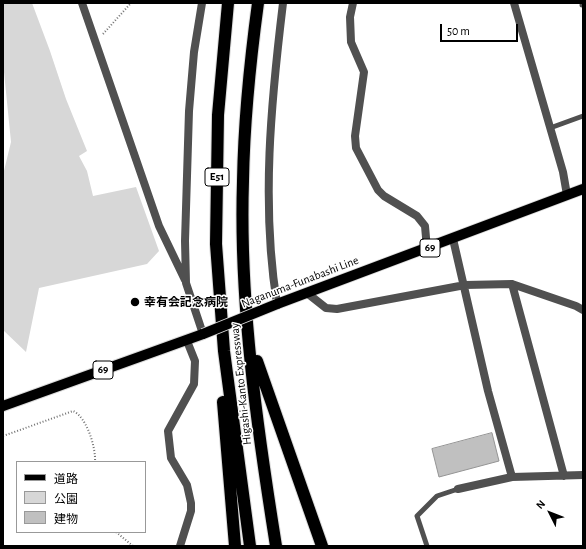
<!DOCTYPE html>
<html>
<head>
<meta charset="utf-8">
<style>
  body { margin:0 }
  #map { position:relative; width:586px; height:549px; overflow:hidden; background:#fff; font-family:"Alegreya Sans","Noto Sans JP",sans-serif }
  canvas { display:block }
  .frame { position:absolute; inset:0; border:4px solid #000; pointer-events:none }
  .legend { position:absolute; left:16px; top:461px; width:130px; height:72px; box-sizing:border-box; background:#fff; border:1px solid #999; margin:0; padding:5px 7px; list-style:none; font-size:12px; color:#000 }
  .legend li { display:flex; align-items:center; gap:8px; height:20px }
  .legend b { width:20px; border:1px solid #999 }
  .north { position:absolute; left:530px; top:493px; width:40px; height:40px; -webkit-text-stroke:3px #fff; paint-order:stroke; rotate:312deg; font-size:11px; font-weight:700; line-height:16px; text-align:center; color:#000 }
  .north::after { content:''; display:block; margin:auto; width:14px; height:18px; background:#000; clip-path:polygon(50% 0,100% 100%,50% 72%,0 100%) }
  .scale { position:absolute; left:440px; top:24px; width:78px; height:18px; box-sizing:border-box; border:2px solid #000; border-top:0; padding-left:5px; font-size:12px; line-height:14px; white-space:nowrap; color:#000; -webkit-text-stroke:3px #fff; paint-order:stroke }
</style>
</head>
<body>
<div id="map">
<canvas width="586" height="549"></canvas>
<div class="frame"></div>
<ul class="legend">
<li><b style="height:5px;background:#000"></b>道路</li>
<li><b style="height:11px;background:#d7d7d7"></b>公園</li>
<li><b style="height:11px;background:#c0c0c0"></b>建物</li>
</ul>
<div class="north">N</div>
<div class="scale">50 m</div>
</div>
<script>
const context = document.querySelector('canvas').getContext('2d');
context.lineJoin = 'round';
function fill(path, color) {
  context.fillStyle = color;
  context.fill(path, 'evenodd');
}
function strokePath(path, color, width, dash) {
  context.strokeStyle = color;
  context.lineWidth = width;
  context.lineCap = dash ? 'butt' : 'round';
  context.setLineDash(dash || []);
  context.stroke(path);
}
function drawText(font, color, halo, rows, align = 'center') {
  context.font = font + ' "Alegreya Sans","Noto Sans JP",sans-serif';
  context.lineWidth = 3;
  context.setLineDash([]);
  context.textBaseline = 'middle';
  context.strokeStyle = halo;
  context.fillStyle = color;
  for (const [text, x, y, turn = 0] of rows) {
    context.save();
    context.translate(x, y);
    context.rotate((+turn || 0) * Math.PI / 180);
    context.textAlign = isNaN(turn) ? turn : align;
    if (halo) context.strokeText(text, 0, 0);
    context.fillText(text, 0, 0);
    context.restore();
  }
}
fill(new Path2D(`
  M3 3H32L50 51 66 99 87 151 79 156 87 171 93 196 136 187 159 251 147 264 39 288 26 352 3 330V175L11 142 3 62Z`), '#d7d7d7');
const building = new Path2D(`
  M492 433 499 461 439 477 432 449Z`);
fill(building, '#c0c0c0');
strokePath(building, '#949494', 1);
const primary = new Path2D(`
  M277 304 583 189
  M3 406 203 334`);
const motorway = new Path2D(`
  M228 3 218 115 216 244 224 351 250 546
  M258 3C250 62 244 122 243 181 239 302 257 427 276 546
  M257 361 322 546
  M223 402 235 546`);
strokePath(primary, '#dbdbdb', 12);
strokePath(motorway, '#dbdbdb', 14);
strokePath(new Path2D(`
  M103 34 131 3
  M3 436 73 411C87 417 96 448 95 462
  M116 532 133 546`), '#727272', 2, [1, 2]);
strokePath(new Path2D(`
  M582 5H583
  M550 128 583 116
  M427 546 417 516 437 496 458 489`), '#505050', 5);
strokePath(new Path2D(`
  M82 3 159 226 185 280
  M202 3 194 52 189 111 185 241 186 283 203 334
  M353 3 350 17 351 42 364 72 355 136 356 148 378 190 384 196 417 216 425 226 427 249
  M514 3 563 172 567 195
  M453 239 488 391 512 477
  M512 284 564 476
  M307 293 326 308 337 309 465 285 512 284 576 306 583 310
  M277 304C261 205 271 102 283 3
  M458 489 512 477 583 475
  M180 546 191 511V503L187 485 171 458 168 431 194 384 195 361 187 341`), '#505050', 8);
strokePath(primary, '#000', 10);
strokePath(motorway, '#000', 12);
const primaryBridge = new Path2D(`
  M203 334 277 304`);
strokePath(primaryBridge, '#dbdbdb', 12, []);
strokePath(primaryBridge, '#000', 10);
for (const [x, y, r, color] of [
  [135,302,5,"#000"]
]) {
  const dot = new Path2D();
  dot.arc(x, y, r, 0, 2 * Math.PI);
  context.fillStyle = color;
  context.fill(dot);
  strokePath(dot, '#fff', 1.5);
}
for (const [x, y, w] of [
  [217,177,24],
  [430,248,20],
  [103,370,20]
]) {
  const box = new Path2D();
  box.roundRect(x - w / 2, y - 9, w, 18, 3);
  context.fillStyle = '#fff';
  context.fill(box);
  strokePath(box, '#000', 1);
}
drawText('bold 11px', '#000', null, [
  ["E51",217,177],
  ["69",430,248],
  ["69",103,370]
]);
drawText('12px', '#000', '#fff', [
  ["Naganuma-Funabashi Line",300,282,-21],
  ["Higashi-Kanto Expressway",241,384,-96]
]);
drawText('bold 12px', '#000', '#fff', [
  ["幸有会記念病院",144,302]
], 'left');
</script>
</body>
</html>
